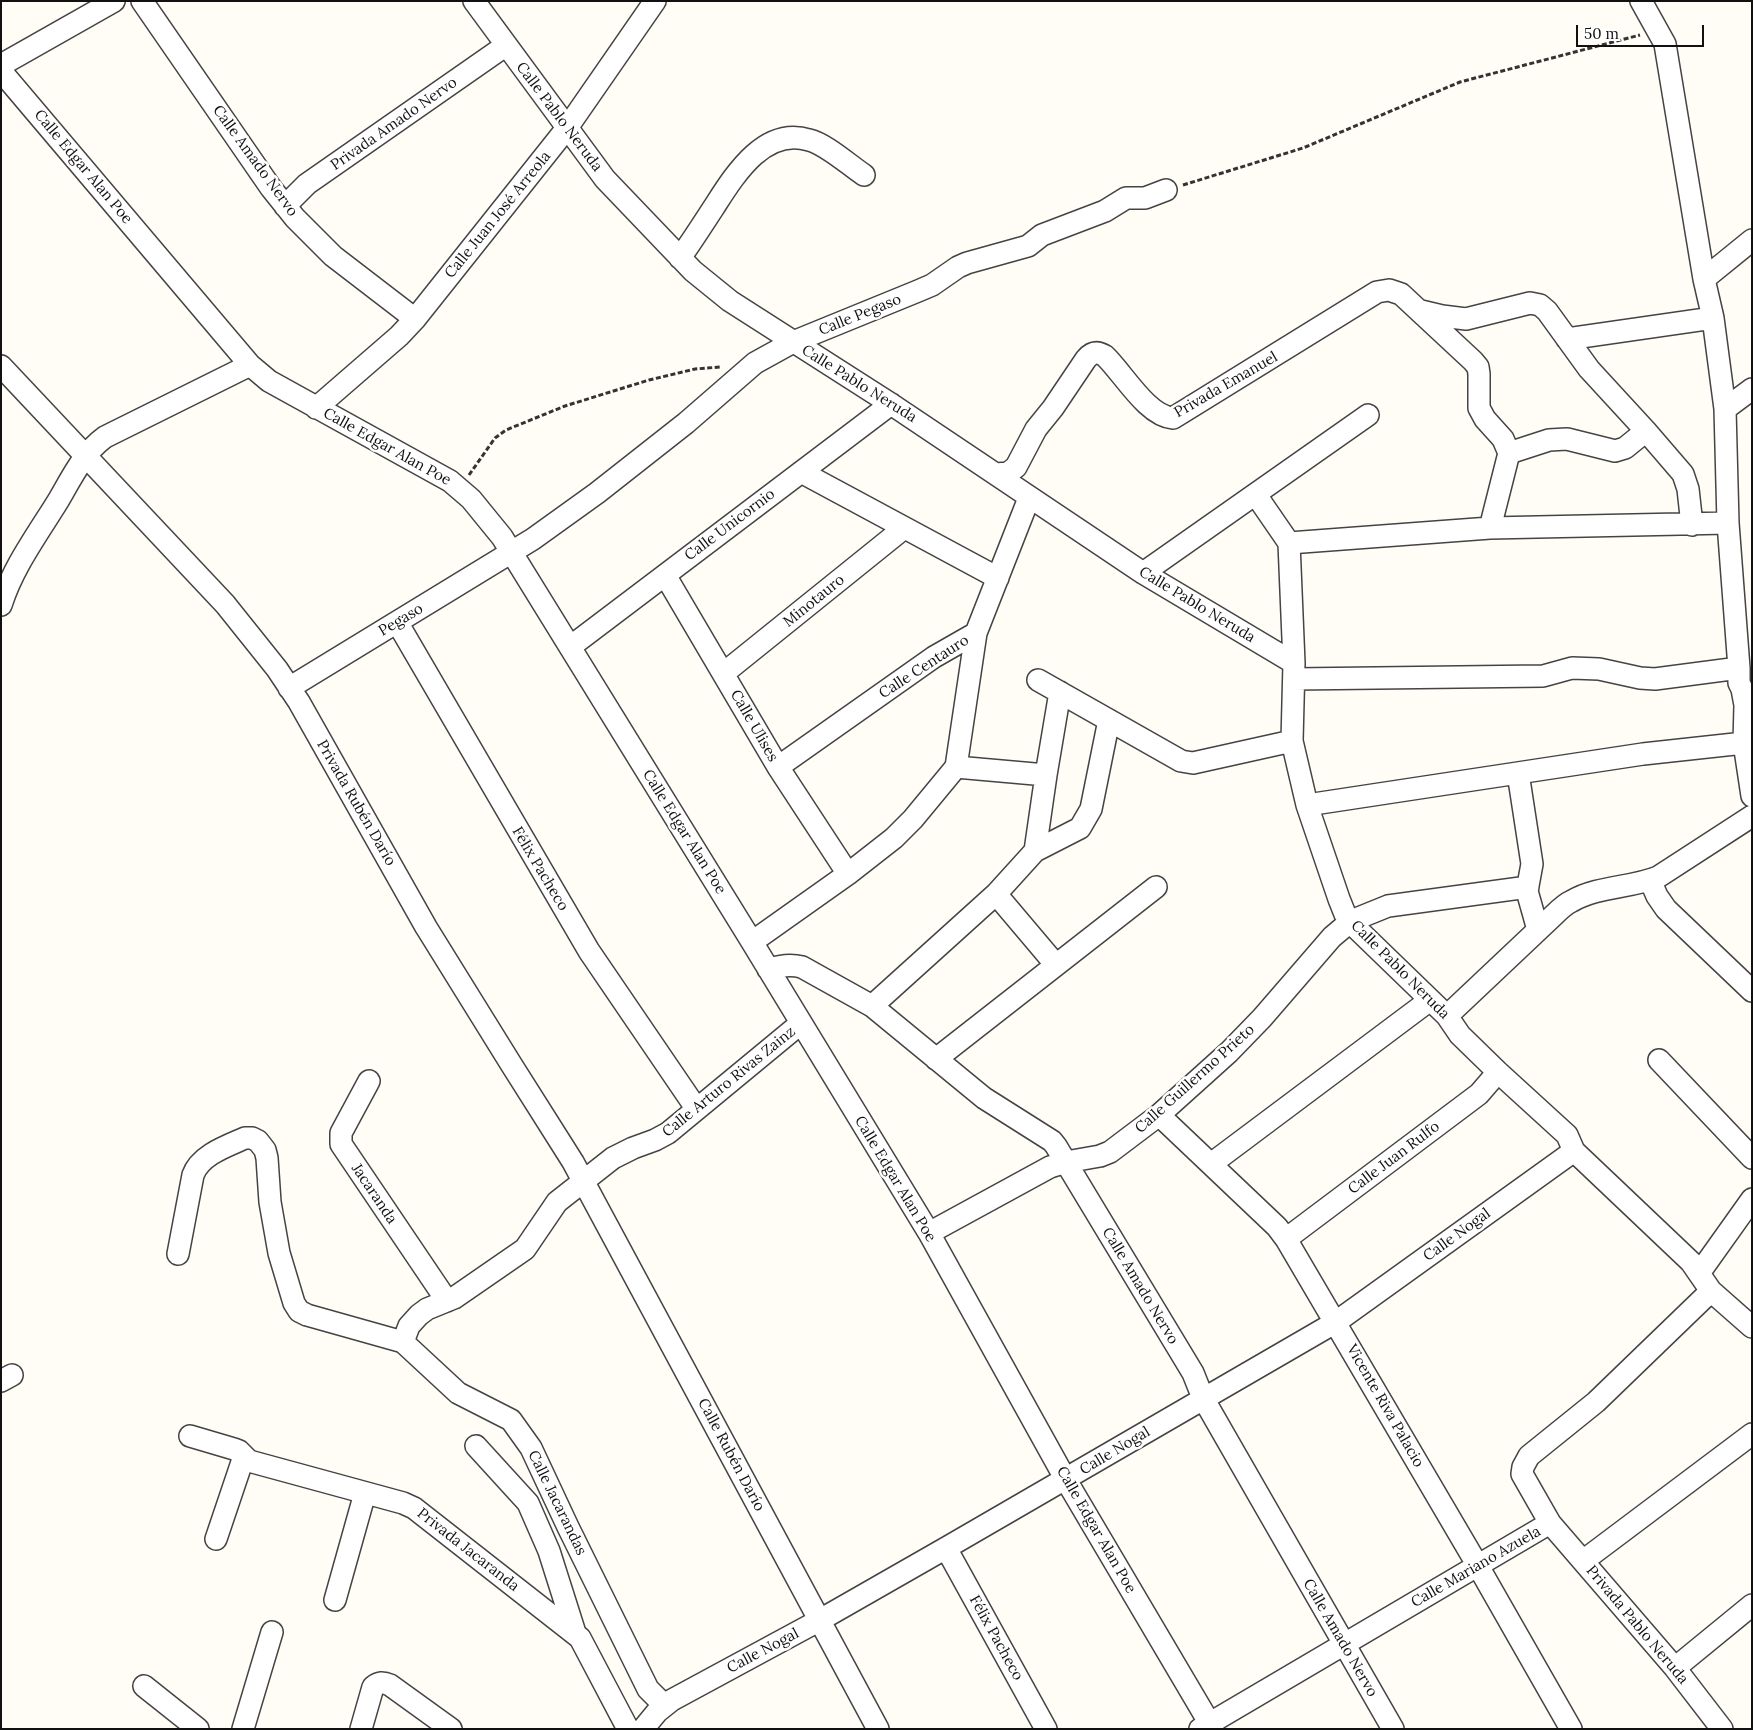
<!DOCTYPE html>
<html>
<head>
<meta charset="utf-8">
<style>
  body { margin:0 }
  #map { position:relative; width:1753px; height:1730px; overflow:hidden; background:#fffdf5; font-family:Lora,serif }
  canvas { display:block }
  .frame { position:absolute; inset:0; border:2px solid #111; pointer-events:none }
  .scale { position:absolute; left:1576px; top:25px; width:128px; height:22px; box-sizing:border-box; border:2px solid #111; border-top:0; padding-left:6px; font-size:15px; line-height:18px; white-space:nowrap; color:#111; -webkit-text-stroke:4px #fff; paint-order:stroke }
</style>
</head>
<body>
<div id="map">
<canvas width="1753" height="1730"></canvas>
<div class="frame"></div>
<div class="scale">50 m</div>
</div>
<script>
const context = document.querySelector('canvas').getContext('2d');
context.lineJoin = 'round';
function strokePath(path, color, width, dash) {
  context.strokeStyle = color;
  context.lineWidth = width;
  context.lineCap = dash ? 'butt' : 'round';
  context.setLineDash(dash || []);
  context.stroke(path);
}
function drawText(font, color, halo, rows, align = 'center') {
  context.font = font + ' Lora,serif';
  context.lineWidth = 5;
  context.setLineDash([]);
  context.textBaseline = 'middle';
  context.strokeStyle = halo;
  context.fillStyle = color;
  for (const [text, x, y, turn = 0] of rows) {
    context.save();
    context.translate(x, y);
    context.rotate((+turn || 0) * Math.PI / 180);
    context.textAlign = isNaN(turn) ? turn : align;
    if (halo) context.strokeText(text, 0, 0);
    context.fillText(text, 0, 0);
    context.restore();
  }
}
const minor = new Path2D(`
  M142 1 271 188 295 218 333 256 415 319
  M474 1 605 179 693 271 730 301 891 404 1143 573 1294 663
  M1641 1 1665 44 1704 279 1713 318 1725 409 1728 523 1739 668V683L1742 689 1745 705 1744 743 1752 796
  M1 65 114 1
  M1 71 250 365 269 381 450 481 471 499 502 537 752 942 929 1233 1066 1480 1213 1729
  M285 206 307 184 505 46
  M680 258C692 241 703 224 714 207 734 176 764 126 809 140 826 144 849 165 864 175
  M1704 279 1752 240
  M1421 311 1442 316 1466 319 1530 303 1540 305 1547 311 1589 369 1646 431
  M1567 339 1713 318
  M1 366 225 604 277 669 299 702 426 927 511 1064 573 1162 878 1729
  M316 408 399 336 415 319 567 128 655 1
  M1725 409 1752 389
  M1509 453 1549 440 1567 439 1615 451 1625 448 1646 431 1683 474 1688 489 1692 525
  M801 472 998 578
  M996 474 1008 473 1016 467 1036 429 1053 408 1086 359C1092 352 1097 351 1105 356 1123 373 1147 416 1173 418L1377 292 1389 290 1401 294 1473 361 1478 367 1479 374V408L1485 419 1503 439 1509 453 1490 528
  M1256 495 1289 543 1294 663 1292 741 1307 805 1339 899 1345 914 1355 927 1447 1016 1460 1035 1498 1072 1567 1135 1574 1151 1691 1262 1711 1291 1752 1327
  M1289 543 1490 528 1728 523
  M1143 573 1368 415
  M665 575 778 767 848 874
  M1 605C13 567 37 535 58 501 71 479 83 453 105 437L250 365
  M397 622 589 951 696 1108
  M570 647 891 404
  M724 673 904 528
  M1294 679 1543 676 1572 668 1599 669 1640 678 1655 679 1739 668
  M1038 680 1181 761 1193 763 1292 741
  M289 688 533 539 597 493 686 423 755 363 793 342 918 291 932 285 958 267 967 263 1028 246 1042 235 1105 211 1126 198H1145L1166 190
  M778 767 934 657 976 633
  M1518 773 1532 864 1527 891 1538 930
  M1046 775 1060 692
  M1307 805 1643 754 1744 743
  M1035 851 1080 828 1091 809 1109 720
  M1650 880 1657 896 1666 909 1752 991
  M996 894 1056 965
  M752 942 848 874 894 838 913 819 956 767 976 633 1029 498
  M768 969C781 966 790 964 802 967L872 1006 984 1098 1052 1141 1056 1146 1193 1373 1203 1398 1393 1729
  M872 1006 996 894 1035 851 1046 775 956 767
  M1447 1016 1554 915C1559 910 1565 904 1572 901 1598 886 1631 888 1658 877L1752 816
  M936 1059 1156 887
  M1659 1060 1752 1158
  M369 1081 341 1133V1144L447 1301
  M1159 1115 1277 1227 1286 1239 1478 1566 1571 1729
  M1211 1164 1430 1000
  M929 1233 1050 1167 1066 1162 1100 1156 1110 1152 1159 1115 1229 1052 1262 1018 1332 937 1351 921 1388 906 1528 887
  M1286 1239 1479 1094 1498 1072
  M178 1254 193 1175C200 1155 227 1146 245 1138H252L258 1141 265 1150 267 1158 270 1202 279 1253 294 1303 299 1311 307 1315 403 1342 458 1393 511 1420 531 1448 568 1527 648 1689 664 1705
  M1700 1272 1752 1199
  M1711 1291 1596 1402 1529 1456 1523 1467 1522 1474 1550 1523 1675 1668 1722 1729
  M403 1342 409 1326 419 1315 427 1309 454 1298 525 1249 557 1202 613 1158 633 1148 655 1140 668 1133 800 1024
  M1 1381 12 1375
  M190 1436 234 1449 239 1451 249 1461 403 1503 414 1508 580 1638 628 1729
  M476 1446 528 1503 549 1551 575 1633
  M216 1539 244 1456
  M946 1548 1046 1729
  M1583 1561 1752 1434
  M335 1600 365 1493
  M1675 1668 1752 1605
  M144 1686 198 1729
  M243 1729 272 1632
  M361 1729 373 1687C379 1682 383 1682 390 1685L451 1729
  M643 1729 657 1712 672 1700 820 1620 946 1548 1336 1322 1574 1151
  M1200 1729 1550 1523`);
strokePath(minor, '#444', 24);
strokePath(new Path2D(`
  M1183 185 1303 148 1460 82 1640 35
  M469 475 495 438 506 430 565 406 649 380 695 369 720 367`), '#333', 3, [5, 2.5]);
strokePath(minor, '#fff', 21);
drawText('15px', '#111', '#fff', [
  ["Calle Pablo Neruda",559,117,53],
  ["Privada Amado Nervo",394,124,-35],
  ["Calle Amado Nervo",255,161,54],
  ["Calle Edgar Alan Poe",83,167,50],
  ["Calle Juan José Arreola",498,215,-51],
  ["Calle Pegaso",860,315,-22],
  ["Calle Pablo Neruda",859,384,32],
  ["Privada Emanuel",1226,385,-30],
  ["Calle Edgar Alan Poe",387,447,29],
  ["Calle Unicornio",730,525,-37],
  ["Minotauro",814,601,-39],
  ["Calle Pablo Neruda",1197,605,31],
  ["Pegaso",401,620,-31],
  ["Calle Centauro",924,667,-33],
  ["Calle Ulises",754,726,60],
  ["Privada Rubén Darío",356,803,60],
  ["Calle Edgar Alan Poe",684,832,58],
  ["Félix Pacheco",540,869,59],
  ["Calle Pablo Neruda",1400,970,45],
  ["Calle Guillermo Prieto",1195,1079,-42],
  ["Calle Arturo Rivas Zainz",729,1082,-39],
  ["Calle Juan Rulfo",1394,1158,-37],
  ["Calle Edgar Alan Poe",895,1179,59],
  ["Jacaranda",374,1194,56],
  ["Calle Nogal",1457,1235,-36],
  ["Calle Amado Nervo",1140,1286,59],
  ["Vicente Riva Palacio",1385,1406,60],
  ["Calle Nogal",1115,1451,-31],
  ["Calle Rubén Darío",731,1455,62],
  ["Calle Jacarandas",557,1503,64],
  ["Calle Edgar Alan Poe",1096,1530,60],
  ["Privada Jacaranda",468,1550,38],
  ["Calle Mariano Azuela",1476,1567,-30],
  ["Privada Pablo Neruda",1637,1625,50],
  ["Félix Pacheco",996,1638,61],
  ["Calle Amado Nervo",1340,1638,60],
  ["Calle Nogal",763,1651,-28]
]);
</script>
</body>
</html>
